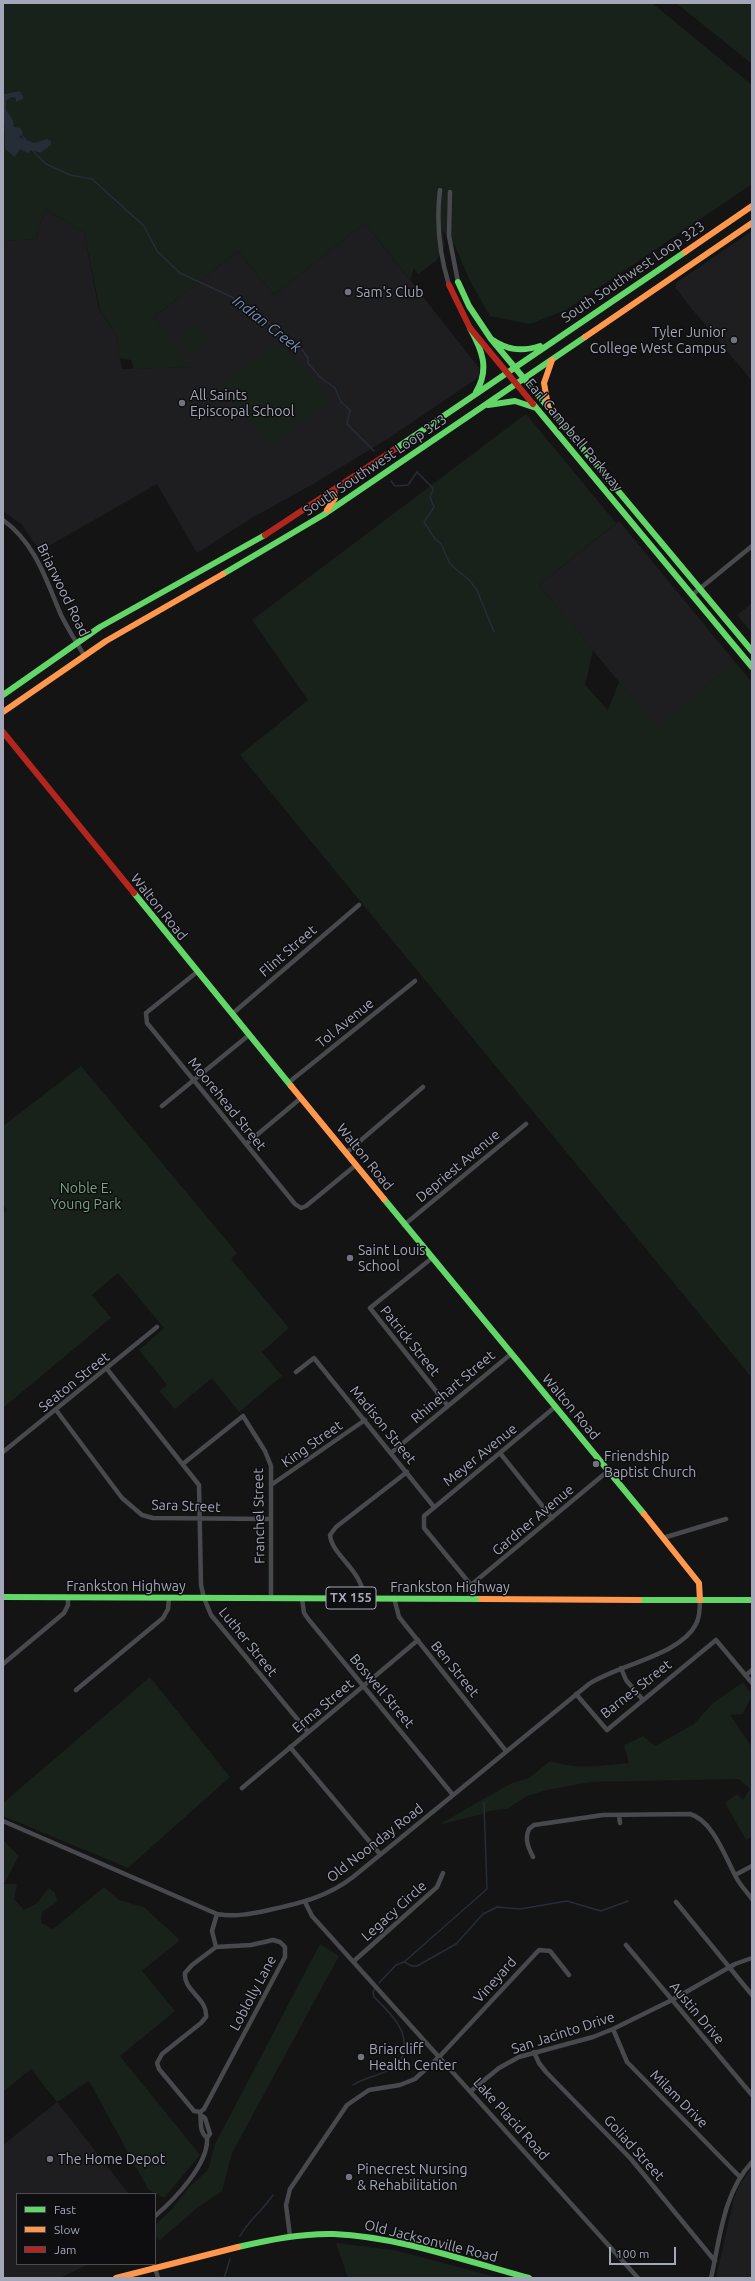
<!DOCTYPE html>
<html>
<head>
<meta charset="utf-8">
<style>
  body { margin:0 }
  #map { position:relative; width:755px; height:2281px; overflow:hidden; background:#141414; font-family:Ubuntu,sans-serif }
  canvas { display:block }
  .frame { position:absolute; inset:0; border:4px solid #a3a7b7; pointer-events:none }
  .legend { position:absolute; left:16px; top:2193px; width:140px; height:72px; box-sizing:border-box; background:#0e0e10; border:1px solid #4a4b53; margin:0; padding:5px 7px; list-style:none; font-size:12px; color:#a3a7b7 }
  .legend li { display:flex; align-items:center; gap:8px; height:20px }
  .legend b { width:20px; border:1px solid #4a4b53 }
  .scale { position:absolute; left:609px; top:2247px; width:67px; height:18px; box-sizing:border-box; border:2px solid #a3a7b7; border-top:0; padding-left:5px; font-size:12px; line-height:14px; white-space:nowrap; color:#a3a7b7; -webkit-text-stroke:3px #0e0e10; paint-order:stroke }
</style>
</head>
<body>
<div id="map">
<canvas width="755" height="2281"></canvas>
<div class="frame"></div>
<ul class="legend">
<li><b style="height:5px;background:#63d668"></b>Fast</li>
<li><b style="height:5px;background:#ff974d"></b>Slow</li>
<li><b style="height:5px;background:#b3261e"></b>Jam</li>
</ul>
<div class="scale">100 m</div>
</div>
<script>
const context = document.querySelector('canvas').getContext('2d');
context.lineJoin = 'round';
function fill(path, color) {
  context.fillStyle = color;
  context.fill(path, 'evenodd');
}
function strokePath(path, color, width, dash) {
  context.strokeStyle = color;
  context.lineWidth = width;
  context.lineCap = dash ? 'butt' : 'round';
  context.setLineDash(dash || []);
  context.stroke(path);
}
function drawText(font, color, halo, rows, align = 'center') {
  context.font = font + ' Ubuntu,sans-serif';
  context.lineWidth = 3;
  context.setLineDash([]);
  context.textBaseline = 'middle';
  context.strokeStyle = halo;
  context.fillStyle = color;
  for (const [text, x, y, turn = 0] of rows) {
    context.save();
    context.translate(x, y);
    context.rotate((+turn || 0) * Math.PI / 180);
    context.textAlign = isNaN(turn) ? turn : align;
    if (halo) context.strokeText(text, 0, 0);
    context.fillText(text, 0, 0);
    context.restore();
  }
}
fill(new Path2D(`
  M45 209 84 232 99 310 116 334 122 369 191 367 154 317 238 251 274 295 365 223 479 368V377L389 438 315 483 250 519 197 553 157 484 40 551 22 525 3 511V241L36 239Z
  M752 231V381L687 303 676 288V283Z
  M619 521 735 662 657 728 539 585Z
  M752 603V633L737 615Z
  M57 2102 129 2194H17V2264H89L60 2278H3V2145Z
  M752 2167V2278H716L734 2198 739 2186Z`), '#1e1e20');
fill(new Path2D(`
  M3 3H652L752 85V184L566 310 530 324 490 316 470 281 455 246 442 230 445 246 437 260 418 274 414 268 410 280 365 223 274 295 238 251 154 317 192 367 134 369 131 360 120 358 116 334 100 311 84 232 45 209 36 239 3 241V140L20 149 40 153 35 143 19 137 14 128 13 120 5 110 6 101 11 97 24 98 19 91 3 94Z
  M676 3H752V64Z
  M195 325H198L211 341 192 356 179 340Z
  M279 342 315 379 329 398 328 403 270 446 223 387 224 380Z
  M526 414 616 523 539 585 593 650 585 685 608 710 619 682 657 727 735 662 752 682V1378L240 755 308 700 252 620Z
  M81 1066 237 1253 231 1259 289 1328 262 1352 282 1376 239 1412 212 1378 175 1409 159 1391 167 1385 139 1350 164 1328 118 1273 92 1295 111 1318 3 1408V1213L7 1210 3 1205V1126Z
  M150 1677 230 1777 128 1868 3 1816V1803Z
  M743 1682 752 1695 743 1714 730 1715 752 1747V1837L746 1840 725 1803 737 1794 743 1800 750 1789 739 1779 590 1782 547 1790 527 1796 507 1809 489 1811 479 1815 438 1825 510 1784 529 1778 550 1761C576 1770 602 1766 629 1763L624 1745 643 1736 655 1746 694 1724 712 1704Z
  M3 1840 19 1856 4 1884H17L14 1899 24 1910 36 1904 49 1888 55 1893 57 1902 42 1912 41 1923 53 1929 104 1887 119 1900 144 1907 180 1940 142 1971 175 2011 120 2056 200 2155 164 2198 148 2189 89 2081 57 2102 31 2069 3 2092Z
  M320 1944 339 1956 232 2153 222 2191 197 2208 159 2241 155 2233V2225L172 2209 189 2187 208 2170 215 2144Z
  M336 2243 394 2250 500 2278H348Z`), '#19211b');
fill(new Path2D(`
  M20 91 24 98 16 102V98L11 97 6 101V110L13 120 14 127 20 128 23 133 19 137 35 143 47 139 51 141V145L40 153 31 150 28 153 20 149 15 157 5 149 3 94Z`), '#262d37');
strokePath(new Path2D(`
  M21 134 27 142
  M32 150 46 164 70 175 92 179 144 226 157 251 180 273 236 299 299 345 308 358V363L321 378 335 388 341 402 350 410 347 424 374 451
  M391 481 395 486 408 485 417 472 432 487 433 490 430 497 434 507 424 522 435 539 441 544 450 564 469 580 477 590 494 632
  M404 1962 412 1966H417L456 1944 483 1914 497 1907 520 1909 567 1901 601 1911 628 1901
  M379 1983 396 1965 404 1962 487 1889 484 1803
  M353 2085C365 2077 380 2076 392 2068 398 2065 402 2059 403 2054 410 2030 389 2012 374 1997L373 1992 375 1988
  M240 2236C248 2221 263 2210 273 2195
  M224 2278 230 2259`), '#262d37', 1.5);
strokePath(new Path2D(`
  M440 190C436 223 439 253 449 285
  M450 192 449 236 458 282
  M3 520C36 544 46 580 61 615 68 629 76 642 84 655
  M692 595 752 546
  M197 972 146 1013 147 1023 295 1204 301 1208 306 1206 356 1165
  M232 1014 359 905
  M288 1083 415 981
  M162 1106 249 1035
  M246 1144 301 1098
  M346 1153 423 1087
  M404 1225 526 1124
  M432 1258 370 1308 448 1406
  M107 1369 199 1485 201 1585 204 1598 211 1615 308 1732
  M296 1372 314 1358 434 1507
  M56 1410 122 1498 142 1515 153 1518 271 1519
  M3 1452 157 1327
  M391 1453 511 1354
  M500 1453 552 1518
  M184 1463 243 1416 265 1451 271 1466V1598
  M271 1485 365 1420
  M663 1538 726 1519
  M471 1585 424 1528V1516L555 1407
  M471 1585 608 1471
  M471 1585V1599
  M302 1598 304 1613 309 1620 453 1795
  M364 1598C362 1569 332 1556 330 1535L336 1527 407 1472
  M394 1598 399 1617 506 1751
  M3 1664 64 1613 68 1605V1598
  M621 1668 626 1680 643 1700
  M746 1675 752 1670
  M76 1690 163 1618 168 1609 169 1598
  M576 1694 607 1730 716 1640 752 1683
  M290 1747 380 1854
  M242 1788 418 1640
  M619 1815 620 1823
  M3 1821 217 1914C235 1917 251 1914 269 1910 301 1903 327 1897 353 1877L589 1684C617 1665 681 1655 696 1624 700 1617 700 1608 700 1600
  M533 1857C529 1849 524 1839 529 1829L534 1825 603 1815 690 1814C713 1820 726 1859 737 1879 741 1886 747 1892 752 1899
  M735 1875 752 1866
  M305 1902 312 1916 638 2278
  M676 1902 752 1995
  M273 1940 280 1942 285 1947V1957L204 2109 200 2112 194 2111 159 2069 157 2063 162 2054 201 2023 206 2017C208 1998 183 1991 185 1973L192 1965 216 1947 251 1945Z
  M626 1945 752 2095
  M216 1947 212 1931 217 1914
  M354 1961 437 1887 443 1873
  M613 2029 627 2062 740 2177
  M534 2052 539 2063 546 2072 631 2159 715 2261
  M471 2091 499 2068 519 2057 593 2037 613 2029 672 2000 735 1964 752 1958
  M200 2112C202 2121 198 2130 207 2138L210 2134 205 2118 201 2115
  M155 2216C174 2200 209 2164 207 2138
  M290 2236 286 2205 290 2189 347 2105 369 2090 400 2085 415 2079 440 2056 539 1950 550 1951 569 1975
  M154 2264 158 2278
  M711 2278C720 2239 723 2193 752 2162`), '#47494d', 4.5);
strokePath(new Path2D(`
  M458 282 469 306 491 339 752 651
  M470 328C482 350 490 369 476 392
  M491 339C507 350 521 352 540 346
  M533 404 752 667
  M488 405 515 401 536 408
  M395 449 685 252
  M223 574 323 515 585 337
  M3 695 100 627 265 535
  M134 893 291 1086
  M384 1199 644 1514
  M3 1597 481 1599
  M639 1600H752
  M238 2247C269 2240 302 2233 334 2234 400 2237 465 2261 529 2278`), '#63d668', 6);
strokePath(new Path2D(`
  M685 252 752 206
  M585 337 752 223
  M548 406 544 383 552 360
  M327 510 335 498 334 490
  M3 712 106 641 223 574
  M291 1086 384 1199
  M644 1514 699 1583 700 1600
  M481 1599 639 1600
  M116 2278 238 2247`), '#ff974d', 6);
strokePath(new Path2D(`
  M449 285 470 328 533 404
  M265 535 395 449
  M3 732 134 893`), '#b3261e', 6);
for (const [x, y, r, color] of [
  [348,292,4,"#71747e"],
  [734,340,4,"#71747e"],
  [182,403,4,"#71747e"],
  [350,1258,4,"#71747e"],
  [596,1464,4,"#71747e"],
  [361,2057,4,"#71747e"],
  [50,2159,4,"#71747e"],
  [349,2177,4,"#71747e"]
]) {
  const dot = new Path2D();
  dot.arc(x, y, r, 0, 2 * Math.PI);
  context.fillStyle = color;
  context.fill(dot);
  strokePath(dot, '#0e0e10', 1.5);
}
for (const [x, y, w] of [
  [351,1598,50]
]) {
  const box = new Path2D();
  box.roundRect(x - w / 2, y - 11, w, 22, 3);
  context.fillStyle = '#0e0e10';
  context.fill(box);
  strokePath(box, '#a3a7b7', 1);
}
drawText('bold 13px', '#a3a7b7', null, [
  ["TX 155",351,1598]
]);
drawText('14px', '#a3a7b7', '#0e0e10', [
  ["South Southwest Loop 323",633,272,-34],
  ["Earl Campbell Parkway",574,435,50],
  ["South Southwest Loop 323",375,465,-34],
  ["Briarwood Road",63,590,64],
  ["Walton Road",159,907,51],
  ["Flint Street",288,951,-41],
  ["Tol Avenue",345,1023,-39],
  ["Moorehead Street",227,1104,51],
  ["Walton Road",365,1157,51],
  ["Depriest Avenue",458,1166,-40],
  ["Patrick Street",410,1341,51],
  ["Seaton Street",74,1382,-39],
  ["Rhinehart Street",453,1387,-40],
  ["Walton Road",571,1407,50],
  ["Madison Street",383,1425,51],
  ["King Street",312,1444,-35],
  ["Meyer Avenue",480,1455,-39],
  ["Sara Street",186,1506,2],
  ["Franchel Street",259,1516,-91],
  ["Gardner Avenue",533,1520,-40],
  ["Frankston Highway",126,1586],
  ["Frankston Highway",450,1587],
  ["Luther Street",248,1642,51],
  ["Ben Street",455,1669,51],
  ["Barnes Street",636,1689,-38],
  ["Boswell Street",382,1691,50],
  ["Erma Street",323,1706,-40],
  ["Old Noonday Road",375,1843,-38],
  ["Legacy Circle",394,1911,-42],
  ["Vineyard",495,1980,-48],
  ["Loblolly Lane",253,1993,-62],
  ["Austin Drive",697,2013,50],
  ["San Jacinto Drive",563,2033,-18],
  ["Milam Drive",679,2099,45],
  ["Lake Placid Road",511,2119,48],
  ["Goliad Street",634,2148,48],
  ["Old Jacksonville Road",431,2241,14]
]);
drawText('14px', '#a3a7b7', '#0e0e10', [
  ["Sam's Club",356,292],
  ["Tyler Junior",726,332,"right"],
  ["College West Campus",726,348,"right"],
  ["All Saints",190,395],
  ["Episcopal School",190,411],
  ["Saint Louis",358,1250],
  ["School",358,1266],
  ["Friendship",604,1456],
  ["Baptist Church",604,1472],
  ["Briarcliff",369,2049],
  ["Health Center",369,2065],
  ["The Home Depot",58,2159],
  ["Pinecrest Nursing",357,2169],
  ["& Rehabilitation",357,2185]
], 'left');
drawText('14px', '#78a47f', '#0e0e10', [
  ["Noble E.",86,1188],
  ["Young Park",86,1204]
]);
drawText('italic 15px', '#7690b5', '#0e0e10', [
  ["Indian Creek",267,324,38]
]);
</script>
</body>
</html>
